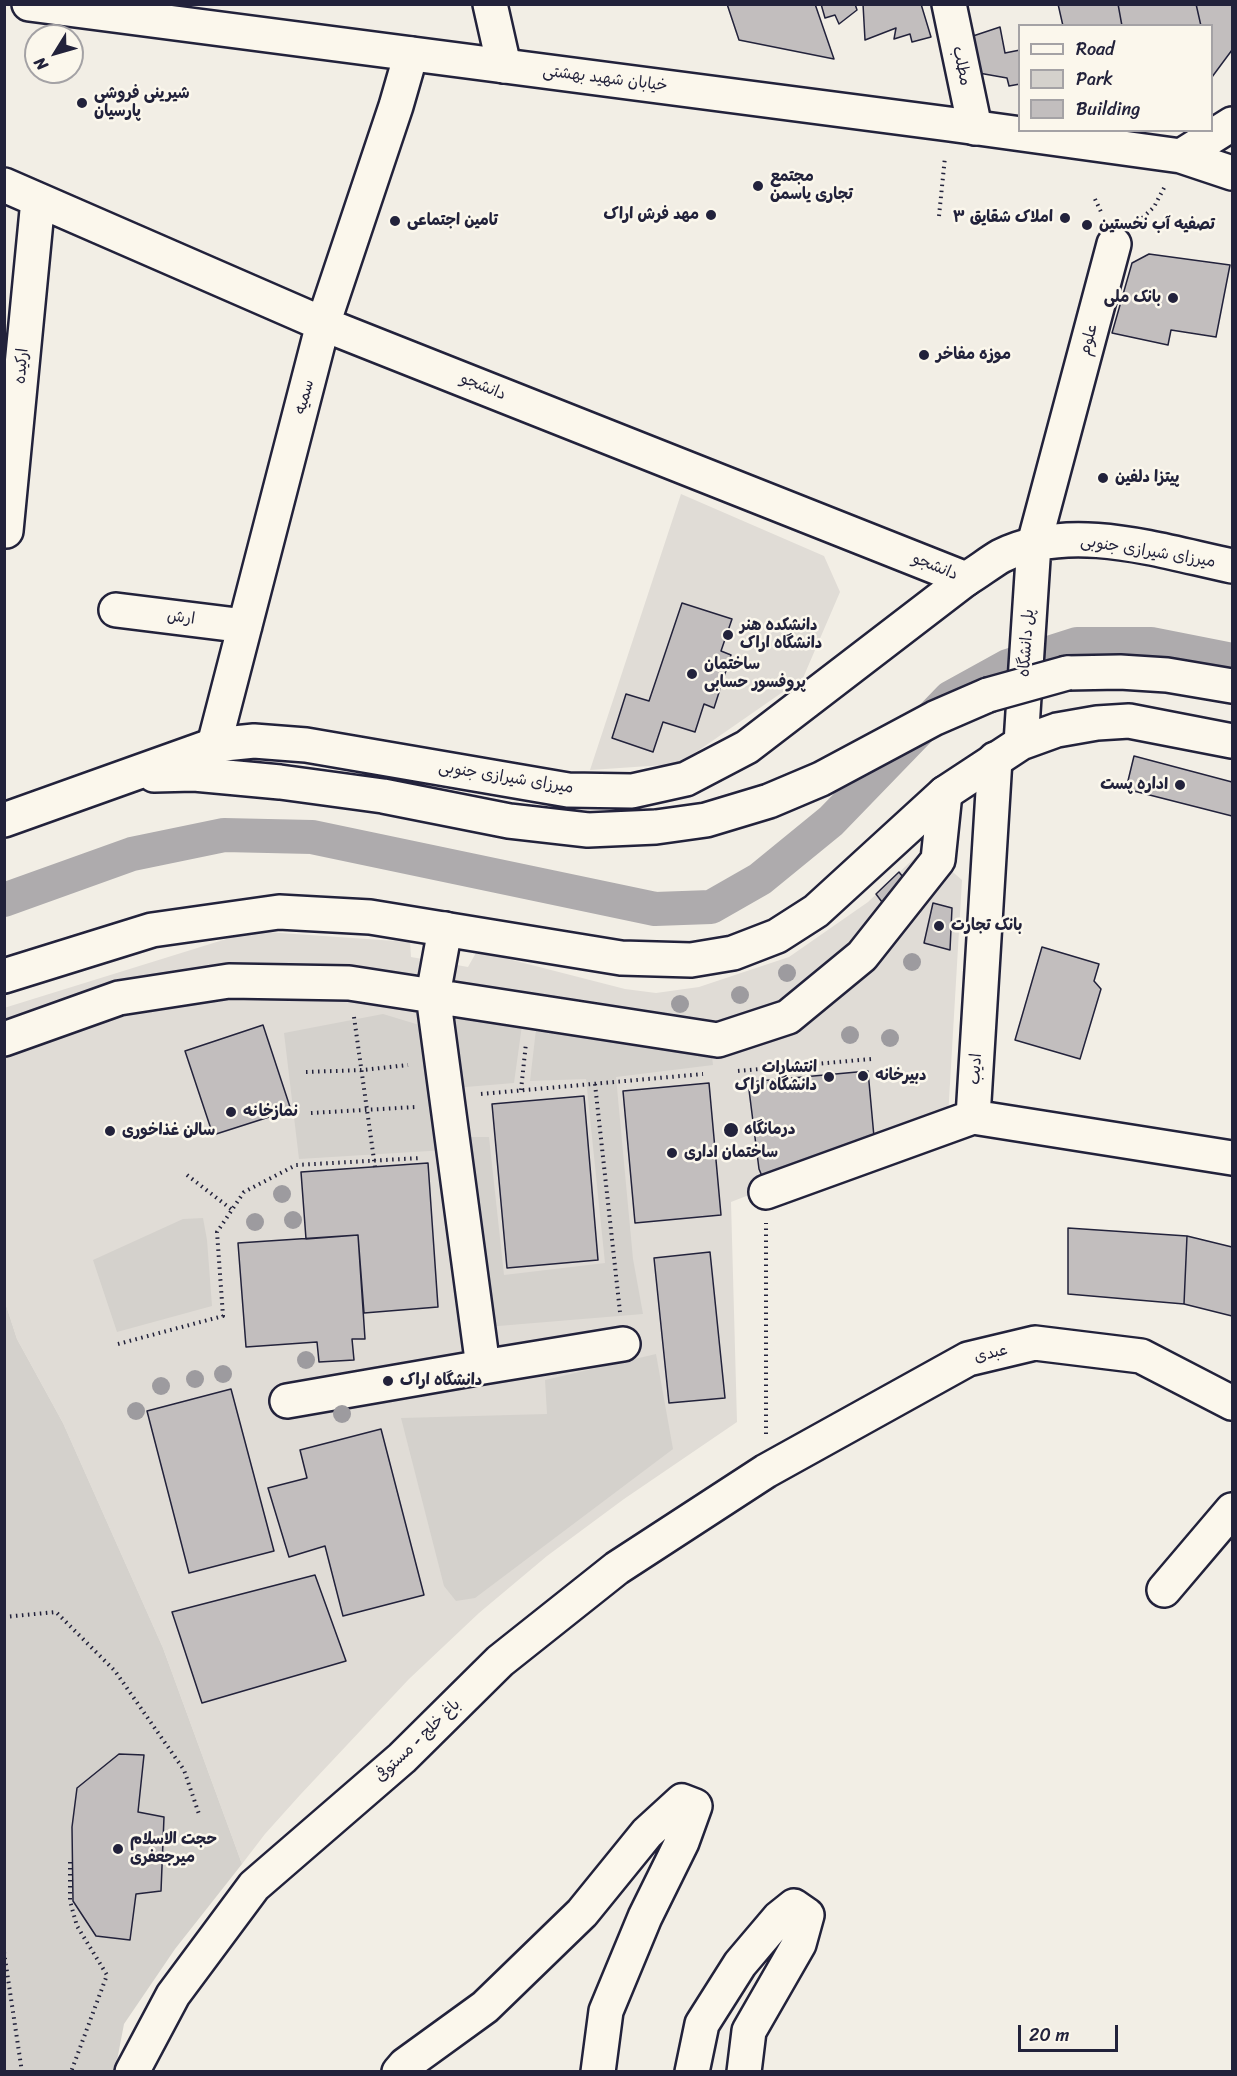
<!DOCTYPE html>
<html>
<head>
<meta charset="utf-8">
<style>
  body { margin:0 }
  #map { position:relative; width:1237px; height:2076px; overflow:hidden; background:#f2eee5; font-family:Sriracha,sans-serif }
  canvas { display:block }
  .frame { position:absolute; inset:0; border:6px solid #22223b; pointer-events:none }
  .legend { position:absolute; left:1018px; top:24px; width:195px; height:108px; box-sizing:border-box; background:#fbf7ec; border:2px solid #a4a2a5; margin:0; padding:8px 10px; list-style:none; font-size:18px; color:#22223b }
  .legend li { display:flex; align-items:center; gap:12px; height:30px }
  .legend b { width:30px; border:2px solid #a4a2a5 }
  .north { position:absolute; left:24px; top:24px; width:60px; height:60px; box-sizing:border-box; background:#fbf7ec; border:2px solid #a4a2a5; border-radius:50%; rotate:233deg; font-size:16px; font-weight:700; line-height:24px; text-align:center; color:#22223b }
  .north::after { content:''; display:block; margin:auto; width:21px; height:27px; background:#22223b; clip-path:polygon(50% 0,100% 100%,50% 72%,0 100%) }
  .scale { position:absolute; left:1018px; top:2025px; width:100px; height:27px; box-sizing:border-box; border:3px solid #22223b; border-top:0; padding-left:8px; font-size:18px; line-height:21px; white-space:nowrap; color:#22223b; -webkit-text-stroke:4px #fbf7ec; paint-order:stroke }
</style>
</head>
<body>
<div id="map">
<canvas width="1237" height="2076"></canvas>
<div class="frame"></div>
<ul class="legend">
<li><b style="height:8px;background:#fbf7ec"></b>Road</li>
<li><b style="height:16px;background:#d4d1cc"></b>Park</li>
<li><b style="height:16px;background:#c2bebe"></b>Building</li>
</ul>
<div class="north">N</div>
<div class="scale">20 m</div>
</div>
<script>
const context = document.querySelector('canvas').getContext('2d');
context.lineJoin = 'round';
function fill(path, color) {
  context.fillStyle = color;
  context.fill(path, 'evenodd');
}
function strokePath(path, color, width, dash) {
  context.strokeStyle = color;
  context.lineWidth = width;
  context.lineCap = dash ? 'butt' : 'round';
  context.setLineDash(dash || []);
  context.stroke(path);
}
function drawText(font, color, halo, rows, align = 'center') {
  context.font = font + ' Sriracha,"Playpen Sans Arabic",sans-serif';
  context.lineWidth = 5;
  context.setLineDash([]);
  context.textBaseline = 'middle';
  context.strokeStyle = halo;
  context.fillStyle = color;
  for (const [text, x, y, turn = 0] of rows) {
    context.save();
    context.translate(x, y);
    context.rotate((+turn || 0) * Math.PI / 180);
    context.textAlign = isNaN(turn) ? turn : align;
    if (halo) context.strokeText(text, 0, 0);
    context.fillText(text, 0, 0);
    context.restore();
  }
}
fill(new Path2D(`
  M681 494 824 556 840 592 803 678 679 764 590 770Z
  M925 848 962 880 948 1117 731 1202 737 1422 624 1499 547 1556 479 1613 409 1679 300 1795 265 1834 242 1864 163 1648 63 1423 17 1339 5 1302 4 1008 252 931 410 942 411 957 468 967 477 951 625 989 656 993 699 987 789 957 868 902Z`), '#e0dcd6');
fill(new Path2D(`
  M446 1008 523 1018 514 1083 454 1088Z
  M383 1014 426 1027 446 1150 299 1159 284 1033Z
  M537 1021 711 1048 713 1065 616 1077 633 1259 643 1314 486 1327 460 1137H489L504 1275 605 1263 586 1079 530 1081Z
  M203 1218 207 1240 212 1306 117 1332 93 1260 183 1219Z
  M5 1302 17 1339 63 1423 163 1648 242 1864 175 1949 124 2024 115 2071H5Z
  M656 1354 673 1449 475 1598 456 1601 444 1586 401 1418 547 1414 545 1380Z`), '#d4d1cc');
strokePath(new Path2D(`
  M4 900 132 854 224 835 312 837 655 909 711 907 760 879 831 821 950 698 1008 666 1077 644H1151L1232 660`), '#aeabad', 34);
const building = new Path2D(`
  M727 4H815L834 59 739 40Z
  M821 4H855L857 10 839 24 835 15 825 18Z
  M863 4H921L931 37 912 42 910 34 894 39 896 28 865 40Z
  M1058 4H1118L1122 26H1063Z
  M1118 4H1196L1201 26H1122Z
  M1196 4H1232V50L1212 77V26H1201Z
  M1000 27 1005 53 1020 50V84L1009 86 1007 78 973 72 970 37Z
  M1149 254 1230 265 1216 337 1171 330 1168 345 1112 333 1132 263Z
  M682 603 732 619 721 651 731 655 714 708 704 704 695 732 663 722 653 752 612 738 626 694 649 701Z
  M1134 756 1232 782V816L1126 789Z
  M899 872 909 885 885 906 876 894Z
  M933 903 952 908 950 950 924 943Z
  M1042 947 1099 964 1094 981 1101 989 1080 1059 1015 1040Z
  M263 1025 291 1110 213 1135 185 1051Z
  M868 1071 874 1137 862 1139 860 1147 764 1181 759 1169 748 1082Z
  M709 1083 721 1215 635 1223 623 1091Z
  M584 1096 598 1260 507 1268 492 1104Z
  M428 1163 438 1307 364 1313 358 1235 306 1239 301 1172Z
  M1068 1228 1187 1236 1184 1304 1068 1294Z
  M358 1235 365 1339H352L354 1360 319 1362 317 1342 246 1347 238 1243Z
  M1187 1236 1232 1247V1316L1184 1304Z
  M710 1252 725 1398 669 1403 654 1258Z
  M231 1389 274 1551 189 1573 147 1411Z
  M381 1429 424 1595 343 1616 325 1546 289 1557 268 1488 307 1478 300 1450Z
  M315 1575 346 1661 202 1703 172 1612Z
  M119 1754 144 1755 138 1812 164 1817 161 1891 136 1894 130 1940 96 1936 73 1901 72 1827 77 1788Z`);
fill(building, '#c2bebe');
strokePath(building, '#22223b', 1.5);
const minor = new Path2D(`
  M490 4 504 66
  M949 4 975 128
  M4 185 323 324 966 579
  M4 531H6L38 200
  M1034 544 1114 244
  M116 610 245 626
  M214 745 323 324 396 106 411 54
  M995 759 973 1117 1232 1158
  M445 929 433 995 483 1367 623 1344
  M4 1039 119 998 229 981 349 983 718 1040 788 1017 862 956 938 860 945 793
  M766 1192 973 1117
  M287 1401 483 1367
  M1164 1590 1232 1510
  M132 2072 173 1995 254 1886 402 1758 500 1661 617 1568 766 1471 968 1359 1035 1343 1141 1356 1232 1403
  M399 2072 405 2065 485 2007 582 1913 647 1833 682 1801 695 1806 682 1842 645 1917 606 2011 598 2072
  M692 2072 702 2024 740 1964 779 1918 794 1906 807 1915 799 1944 749 2031 744 2072`);
const major = new Path2D(`
  M29 4 949 124 1181 156 1232 173
  M1181 156 1232 124
  M1067 673 1120 672 1167 675 1232 686
  M1021 743 1034 544
  M154 775 194 774 280 782 383 796 509 821 588 830 656 827 706 820 769 801 821 779 935 718 988 695
  M4 820 214 745 254 741 306 745 568 790 632 791 686 779 747 747 966 579C978 572 989 563 1001 556 1071 521 1160 551 1232 566
  M4 976 152 930 279 912 370 917 621 958 691 960 733 953 777 936 816 911 945 793 1021 743 1057 730 1097 723 1129 721 1232 741`);
strokePath(minor, '#22223b', 38);
strokePath(major, '#22223b', 38);
strokePath(new Path2D(`
  M1095 199 1102 214
  M939 216 945 157
  M1138 222 1154 207 1165 186
  M354 1017 375 1167
  M738 1071 871 1059
  M306 1072 363 1070 408 1065
  M595 1084 620 1312
  M521 1090 526 1043
  M481 1094 703 1074
  M311 1113 416 1107
  M187 1175 231 1209
  M118 1344 223 1316 217 1232 244 1192 296 1165 421 1158
  M766 1434V1223
  M4 1617 56 1612 115 1671 184 1770 200 1817
  M70 1862V1901L77 1926 107 1975 71 2072
  M4 1952 22 2072`), '#22223b', 4, [1.5, 4.5]);
strokePath(minor, '#fbf7ec', 33);
strokePath(major, '#fbf7ec', 33);
const majorBridge = new Path2D(`
  M988 695 1067 673`);
strokePath(majorBridge, '#22223b', 38, []);
strokePath(majorBridge, '#fbf7ec', 33);
context.fillStyle = '#9d9b9f';
for (const [x, y] of [
  [912,962],
  [787,973],
  [740,995],
  [680,1004],
  [850,1035],
  [890,1038],
  [282,1194],
  [293,1220],
  [255,1222],
  [306,1360],
  [223,1374],
  [195,1379],
  [161,1386],
  [136,1411],
  [342,1414]
]) {
  context.beginPath();
  context.arc(x, y, 9, 0, 2 * Math.PI);
  context.fill();
}
for (const [x, y, r, color] of [
  [82,103,6,"#22223b"],
  [758,186,6,"#22223b"],
  [711,215,6,"#22223b"],
  [1065,218,6,"#22223b"],
  [395,221,6,"#22223b"],
  [1087,225,6,"#22223b"],
  [1173,298,6,"#22223b"],
  [924,355,6,"#22223b"],
  [1103,478,6,"#22223b"],
  [728,635,6,"#22223b"],
  [692,674,6,"#22223b"],
  [1180,785,6,"#22223b"],
  [939,926,6,"#22223b"],
  [863,1076,6,"#22223b"],
  [829,1077,6,"#22223b"],
  [231,1112,6,"#22223b"],
  [731,1130,8,"#22223b"],
  [110,1131,6,"#22223b"],
  [672,1153,6,"#22223b"],
  [388,1381,6,"#22223b"],
  [118,1849,6,"#22223b"]
]) {
  const dot = new Path2D();
  dot.arc(x, y, r, 0, 2 * Math.PI);
  context.fillStyle = color;
  context.fill(dot);
  strokePath(dot, '#fbf7ec', 2);
}
drawText('16px', '#22223b', '#fbf7ec', [
  ["مطلب",961,66,78],
  ["خیابان شهید بهشتی",605,79,7],
  ["علوم",1089,340,-75],
  ["ارکیده",22,366,-85],
  ["دانشجو",483,387,22],
  ["سمیه",305,397,-75],
  ["میرزای شیرازی جنوبی",1148,552,9],
  ["دانشجو",935,567,22],
  ["ارش",181,618,7],
  ["پل دانشگاه",1027,643,-86],
  ["میرزای شیرازی جنوبی",506,778,9],
  ["ادیب",976,1069,-86],
  ["عبدی",991,1354,-14],
  ["باغ خلج - مستوفی",418,1741,-44]
]);
drawText('bold 16px', '#22223b', '#fbf7ec', [
  ["شیرینی فروشی",94,94],
  ["پارسیان",94,112],
  ["مجتمع",770,177],
  ["تجاری یاسمن",770,195],
  ["مهد فرش اراک",699,215,"right"],
  ["املاک شقایق ۳",1053,218,"right"],
  ["تامین اجتماعی",407,221],
  ["تصفیه آب نخستین",1099,225],
  ["بانک ملی",1161,298,"right"],
  ["موزه مفاخر",936,355],
  ["پیتزا دلفین",1115,478],
  ["دانشکده هنر",740,626],
  ["دانشگاه اراک",740,644],
  ["ساختمان",704,665],
  ["پروفسور حسابی",704,683],
  ["اداره پست",1168,785,"right"],
  ["بانک تجارت",951,926],
  ["انتشارات",817,1068,"right"],
  ["دانشگاه اراک",817,1086,"right"],
  ["دبیرخانه",875,1076],
  ["نمازخانه",243,1112],
  ["درمانگاه",744,1130],
  ["سالن غذاخوری",122,1131],
  ["ساختمان اداری",684,1153],
  ["دانشگاه اراک",400,1381],
  ["حجت الاسلام",130,1840],
  ["میرجعفری",130,1858]
], 'left');
</script>
</body>
</html>
